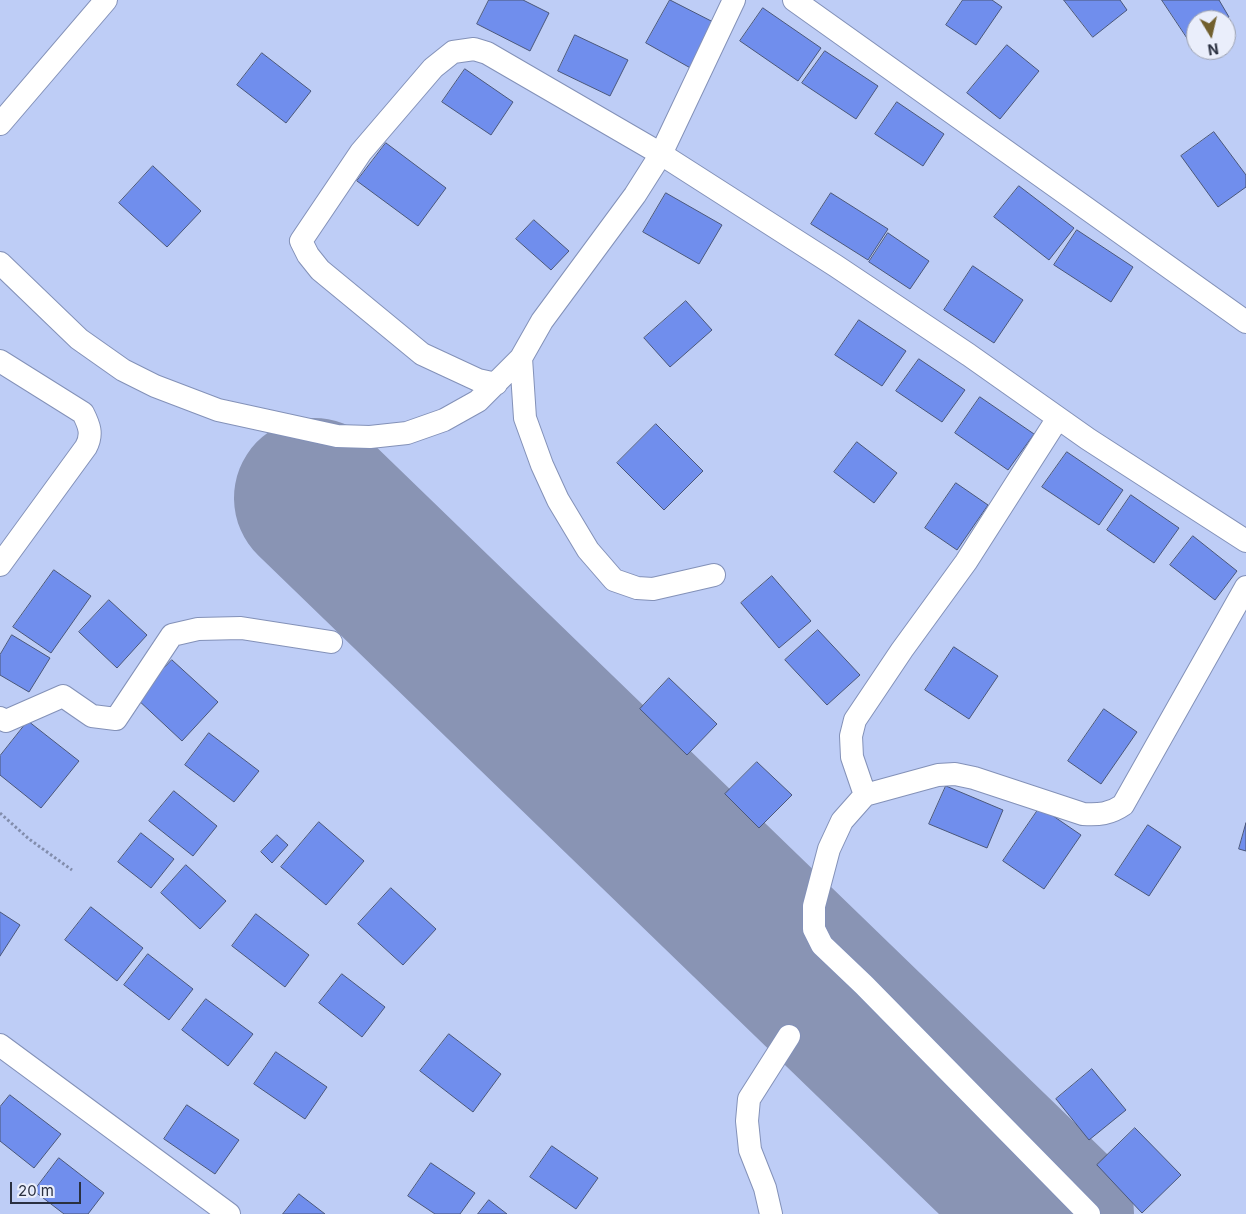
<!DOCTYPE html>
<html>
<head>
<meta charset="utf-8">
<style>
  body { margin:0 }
  #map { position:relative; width:1246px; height:1214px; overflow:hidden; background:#becdf6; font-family:Inter,sans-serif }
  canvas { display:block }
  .north { position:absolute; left:1186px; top:10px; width:50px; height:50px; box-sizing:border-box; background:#eaeefb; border:1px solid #9da2b0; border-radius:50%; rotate:171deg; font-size:14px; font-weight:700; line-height:20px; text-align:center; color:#2a3040 }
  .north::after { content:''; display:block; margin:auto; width:18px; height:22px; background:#72602e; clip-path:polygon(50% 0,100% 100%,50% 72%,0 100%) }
  .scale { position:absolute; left:10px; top:1182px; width:71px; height:22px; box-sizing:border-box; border:2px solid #2a3040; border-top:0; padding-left:6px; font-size:15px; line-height:18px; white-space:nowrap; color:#2a3040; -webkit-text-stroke:4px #eaeefb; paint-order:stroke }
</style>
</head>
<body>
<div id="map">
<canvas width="1246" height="1214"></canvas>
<div class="north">N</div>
<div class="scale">20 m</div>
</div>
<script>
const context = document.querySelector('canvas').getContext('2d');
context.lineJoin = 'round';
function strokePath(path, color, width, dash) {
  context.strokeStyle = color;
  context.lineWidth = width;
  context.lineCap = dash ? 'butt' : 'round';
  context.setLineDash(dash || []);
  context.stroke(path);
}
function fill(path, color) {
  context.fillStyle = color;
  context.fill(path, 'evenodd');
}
strokePath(new Path2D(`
  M314 498 1054 1214`), '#8994b4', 160);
const building = new Path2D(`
  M489 0H523L549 13 530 51 477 24Z
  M670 0 719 25 694 70 646 43Z
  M963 0H992L1002 7 976 45 946 25Z
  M1064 0H1120L1127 10 1093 37Z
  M1162 0H1219L1229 17 1224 20H1196V38L1190 42Z
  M763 8 821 48 798 81 740 41Z
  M575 35 628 60 610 96 558 71Z
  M1007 45 1039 71 1000 119 967 93Z
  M825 51 878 86 856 119 802 83Z
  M262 53 311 91 286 123 237 85Z
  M465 69 513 102 491 135 442 102Z
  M897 102 944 134 923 166 875 134Z
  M1214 132 1246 175V187L1218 207 1181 156Z
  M386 143 446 188 418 226 357 181Z
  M153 166 201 211 167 247 119 203Z
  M1019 186 1074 228 1049 260 994 217Z
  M666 193 722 225 699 264 643 232Z
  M831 193 888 229 868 260 811 224Z
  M534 220 569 251 551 270 516 239Z
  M1077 230 1133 267 1111 302 1054 265Z
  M888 233 929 261 910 289 869 262Z
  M973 266 1023 300 994 343 944 310Z
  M686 301 712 330 670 367 644 338Z
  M859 320 906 351 882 386 835 355Z
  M919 359 965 390 942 422 896 391Z
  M980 397 1034 434 1008 470 955 433Z
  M656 424 703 471 664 510 617 463Z
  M857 442 897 473 874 503 834 472Z
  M1067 452 1123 490 1099 525 1042 487Z
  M956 483 988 505 957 550 925 528Z
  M1131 495 1179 528 1154 563 1107 530Z
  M1193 536 1237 571 1215 600 1170 565Z
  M54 570 91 596 51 653 13 627Z
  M772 576 811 621 779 648 741 603Z
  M109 600 147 635 117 668 79 632Z
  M818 630 860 675 827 705 785 660Z
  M12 635 50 658 29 692 0 675V655Z
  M954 647 998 676 969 719 925 690Z
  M172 660 218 702 182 741 136 698Z
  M669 678 717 724 687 755 640 709Z
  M1104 709 1137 732 1101 784 1068 761Z
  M28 721 79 761 41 808 0 775V756Z
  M209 733 259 771 234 802 185 765Z
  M757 762 792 795 759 828 725 794Z
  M946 786 1003 810 987 848 929 824Z
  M174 791 217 826 193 856 149 821Z
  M1040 807 1081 835 1044 889 1003 861Z
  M319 822 364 861 326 905 281 867Z
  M1246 823V851L1239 849Z
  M1148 825 1181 847 1149 896 1115 875Z
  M141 833 174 859 151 888 118 862Z
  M277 835 288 845 272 863 261 852Z
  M186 865 226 901 200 929 161 893Z
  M391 888 436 929 403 965 358 924Z
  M91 907 143 948 117 981 65 940Z
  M0 912 20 925 0 956Z
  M256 914 309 955 285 987 232 946Z
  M148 954 193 989 169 1020 124 985Z
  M342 974 385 1007 362 1037 319 1003Z
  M206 999 253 1034 228 1066 182 1030Z
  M449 1034 501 1074 473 1112 420 1071Z
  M276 1052 327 1087 305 1119 254 1084Z
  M1092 1069 1126 1110 1089 1140 1056 1099Z
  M10 1095 61 1134 34 1168 0 1141V1107Z
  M187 1105 239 1140 215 1174 164 1139Z
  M1135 1128 1181 1175 1142 1213 1097 1165Z
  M552 1146 598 1178 576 1209 530 1177Z
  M59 1158 104 1193 88 1214H64L34 1191Z
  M431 1163 475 1193 460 1214H435L408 1196Z
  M299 1194 325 1214H283Z
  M489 1200 507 1214H478Z`);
fill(building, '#708eed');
strokePath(building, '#4a577a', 1);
const minor = new Path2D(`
  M794 0 1246 322
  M0 124 106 0
  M0 263 79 339 123 370 155 386 218 410 337 436 370 437 407 433 444 420 478 401 521 358 542 321 635 195 661 154 734 0
  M521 358 525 418 542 465 558 500 588 550 614 580 637 588 653 589 714 575
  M0 361 83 413C89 425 93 434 86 447L0 565
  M496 384 478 380 422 354 320 270 308 255 301 241 361 152 433 68 453 52 474 49 487 53 661 154 836 266 969 355 1088 439 1246 541
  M0 718 6 721 63 696 92 716 116 719 172 635 198 629 241 628 331 642
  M865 795 852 757 851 736 855 720 902 650 966 562 1058 418
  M0 1045 229 1214
  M771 1214 765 1188 750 1150 747 1121 749 1099 789 1036
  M1089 1214 864 985 822 945 814 929V906L829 849 842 821 865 795 938 775 955 774 974 778 1083 814C1099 815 1110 814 1123 805L1246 587`);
strokePath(minor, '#8391b8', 24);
strokePath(new Path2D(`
  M0 813 29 839 72 870`), '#828dac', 3, [2.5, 2.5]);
strokePath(minor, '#fff', 22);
</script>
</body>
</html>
